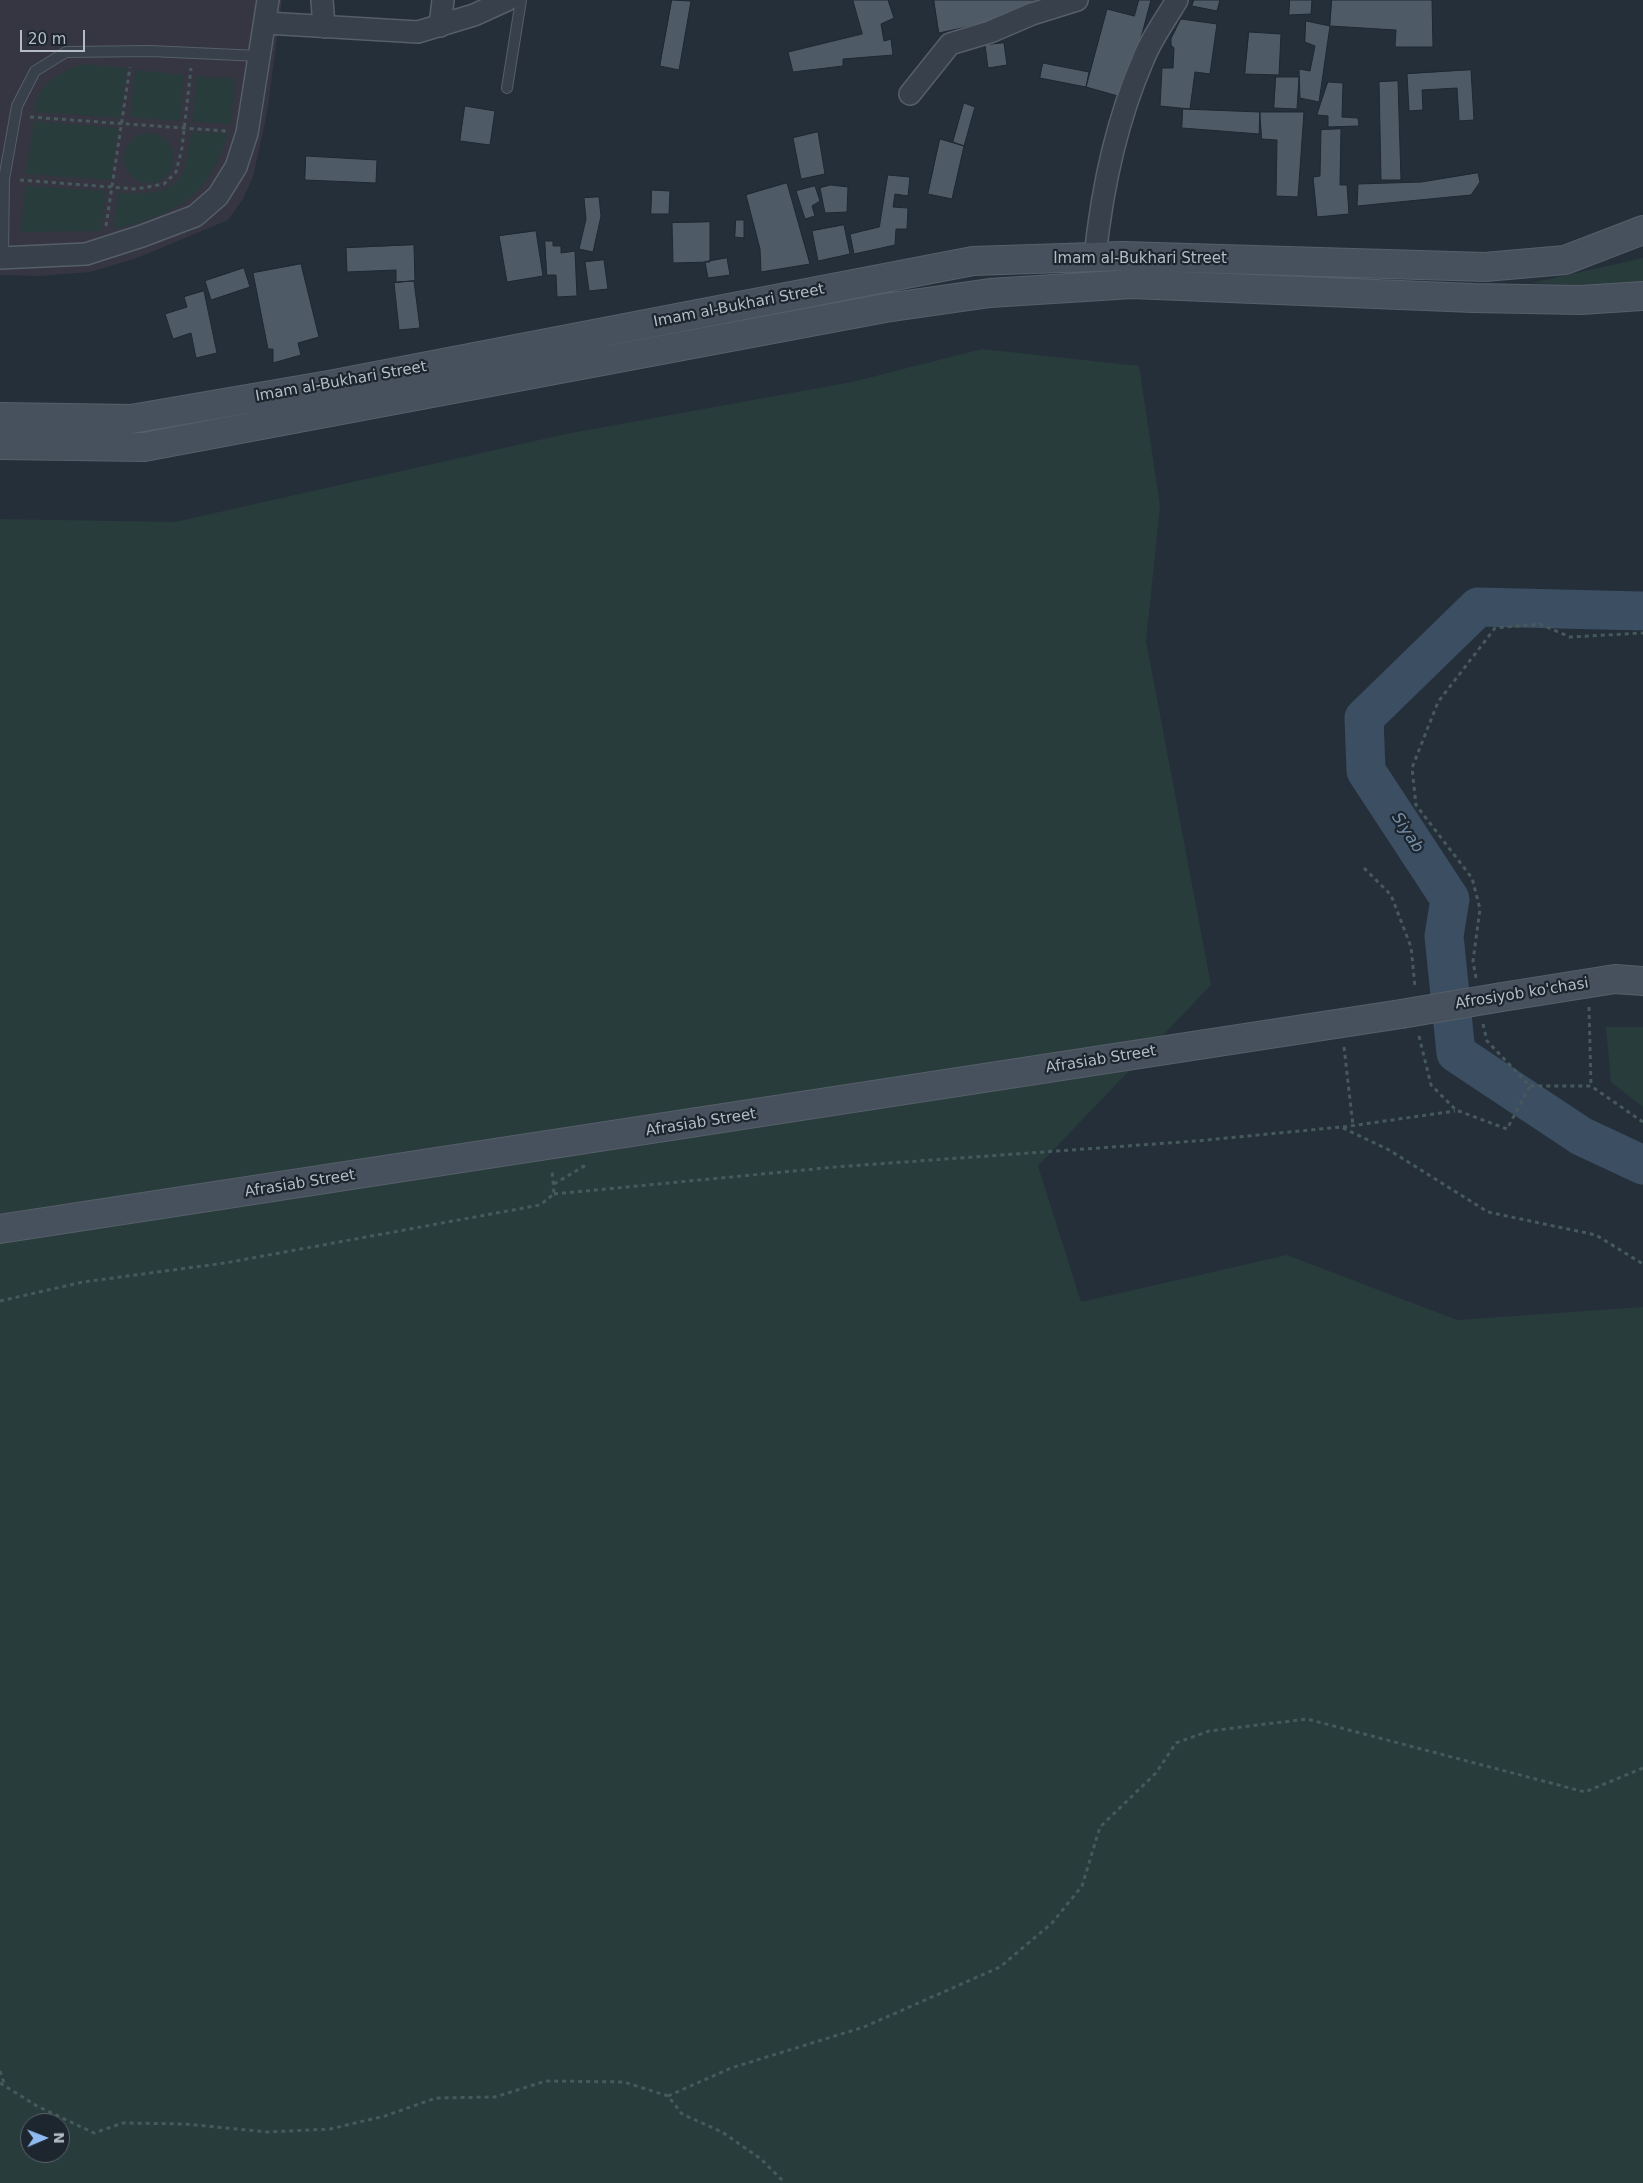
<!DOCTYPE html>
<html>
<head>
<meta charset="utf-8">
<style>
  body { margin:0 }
  #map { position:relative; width:1643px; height:2183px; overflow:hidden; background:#252f3a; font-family:"DejaVu Sans",sans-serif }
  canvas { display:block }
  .north { position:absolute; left:20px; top:2113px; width:50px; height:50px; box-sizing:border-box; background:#1d262f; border:1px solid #59626b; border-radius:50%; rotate:89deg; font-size:14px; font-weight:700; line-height:20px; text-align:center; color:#b4bcc6 }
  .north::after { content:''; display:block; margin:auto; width:18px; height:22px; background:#8fbbf0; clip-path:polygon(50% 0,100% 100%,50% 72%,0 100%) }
  .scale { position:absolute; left:20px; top:30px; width:65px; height:22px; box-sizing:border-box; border:2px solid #b4bcc6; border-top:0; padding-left:6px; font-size:15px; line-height:18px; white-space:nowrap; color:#b4bcc6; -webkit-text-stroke:4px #1d262f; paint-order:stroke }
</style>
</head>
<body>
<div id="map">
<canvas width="1643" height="2183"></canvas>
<div class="north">N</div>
<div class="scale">20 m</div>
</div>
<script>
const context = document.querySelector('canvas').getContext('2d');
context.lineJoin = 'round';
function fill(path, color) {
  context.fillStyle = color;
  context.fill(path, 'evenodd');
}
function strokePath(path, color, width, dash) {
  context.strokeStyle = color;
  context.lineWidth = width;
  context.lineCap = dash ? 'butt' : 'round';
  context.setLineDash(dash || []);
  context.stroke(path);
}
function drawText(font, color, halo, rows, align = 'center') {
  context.font = font + ' "DejaVu Sans",sans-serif';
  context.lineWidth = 4.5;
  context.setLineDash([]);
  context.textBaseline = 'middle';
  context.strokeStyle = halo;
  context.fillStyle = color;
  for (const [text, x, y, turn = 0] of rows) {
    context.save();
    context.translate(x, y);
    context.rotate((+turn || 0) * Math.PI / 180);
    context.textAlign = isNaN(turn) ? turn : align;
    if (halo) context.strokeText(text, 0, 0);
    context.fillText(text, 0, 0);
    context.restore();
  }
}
fill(new Path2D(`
  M0 0H282L267 113 253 177 243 199 228 220 137 258 90 272 40 276 0 275Z`), '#353642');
fill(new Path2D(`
  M83 64 127 68 120 118 36 112 34 108C41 81 59 73 83 64Z
  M135 70 184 75 180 121 130 117Z
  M197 76 235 79 231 124 192 121Z
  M34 121 118 128 111 180 26 174Z
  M191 132 228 134C211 183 196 203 146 220 135 224 124 228 113 229L118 193C140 194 175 196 184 170 188 158 189 144 191 132Z
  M124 158a25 25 0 1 1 50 0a25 25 0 1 1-50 0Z
  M25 186 106 191 101 231 21 232Z
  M1643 258V285L1629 287 1532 283Z
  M982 349 1139 366 1160 506 1146 641 1211 985 1038 1166 1081 1302 1287 1255 1457 1320 1643 1307V2183H0V519L175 522 566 434 852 382ZM30 2123H60V2153H30Z
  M1606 1027H1643V1107L1611 1082Z`), '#283c3c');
strokePath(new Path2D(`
  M1643 611 1478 607 1364 718 1366 771 1450 899 1444 936 1456 1053 1581 1136 1643 1165`), '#3b4e62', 39);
const building = new Path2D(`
  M672 0 691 1 679 70 660 66Z
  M853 0H888L894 18 881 24 884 41 891 39 893 55 843 59V66L793 72 788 52 862 34Z
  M934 0H1051L999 20 939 33Z
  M1139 0H1151L1125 98 1086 87 1107 9 1134 16Z
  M1194 0H1220L1217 11 1192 6Z
  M1290 0H1312L1311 14 1289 15Z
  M1332 0H1432L1433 47H1395L1396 30 1330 26Z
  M1181 19 1217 24 1210 74 1195 72 1190 109 1160 106 1162 68H1173L1174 48 1171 45V39Z
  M1306 21 1330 26 1319 102 1300 98 1299 69 1310 71 1315 46 1305 42Z
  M1249 32 1281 34 1279 75 1245 74Z
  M1004 43 1007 65 988 68 985 45Z
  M1043 63 1089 72 1086 87 1040 78Z
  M1471 70 1474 120 1459 121 1457 88 1422 90 1423 110 1409 111 1407 74Z
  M1276 77H1299L1297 109 1274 108Z
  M1398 81 1401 180H1381L1379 82Z
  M1328 82 1343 83 1342 117 1358 118 1359 126 1328 127V116L1317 115Z
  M964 103 975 107 964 146 953 142Z
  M465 106 495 111 490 145 460 141Z
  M1183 109 1260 112 1259 134 1182 128Z
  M1260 112H1304L1298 197 1276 196 1277 140 1262 139Z
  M1341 129 1340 185H1347L1349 214 1317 217 1313 177 1320 176 1321 130Z
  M818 132 825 174 801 179 793 138Z
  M940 139 964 146 952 199 928 194Z
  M306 156 377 160 376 183 305 180Z
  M1478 173 1480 182 1471 195 1357 206 1358 184 1421 182Z
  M888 175 910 177 908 196 895 194 893 207 908 208 907 229H896L895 245 854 254 850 234 879 227Z
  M787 183 810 264 761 272 760 249 746 195Z
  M831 185 848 187 847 212 825 213 820 188Z
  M815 186 820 201 812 206 815 216 805 219 796 191Z
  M652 190 670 191 669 214H651Z
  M599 197 601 216 593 252 579 249 586 219 584 198Z
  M736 220H744V238L735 237Z
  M710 222V262L673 263 672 223Z
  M844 225 850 254 818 261 812 231Z
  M536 231 543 276 507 282 499 236Z
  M545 241H553V246H561V253L575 251 577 296 557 297 556 275H547Z
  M414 245 415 281 396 282V270L347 272 346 248Z
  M727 258 730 275 708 278 705 262Z
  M604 260 608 289 589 291 585 262Z
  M301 264 319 337 298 343 301 355 273 363V349H268L253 273Z
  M244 268 250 287 211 300 205 281Z
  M414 281 420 328 399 330 394 283Z
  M204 291 217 353 196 358 191 333 173 339 165 314 187 307 184 297Z`);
fill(building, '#4e5a65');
strokePath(building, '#1f2832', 1);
const lane = new Path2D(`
  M507 88 521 0
  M3 258 4 179 17 106 35 71 66 52 150 51 260 56`);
const street = new Path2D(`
  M322 0 324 27
  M266 23 418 32 474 15 507 0
  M440 26 443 0
  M910 94 950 44 990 32 1032 14 1077 0
  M1095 257C1102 189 1116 122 1143 60 1151 39 1166 19 1177 0
  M0 258 86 254 142 236 195 216 218 196 236 167 247 133 268 0`);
const secondary = new Path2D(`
  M0 417 131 419 329 385 973 261 1123 256 1485 267 1565 260 1643 230
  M0 445 144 447 885 308 990 293 1132 284 1473 298 1581 300 1643 296
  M1502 997 1615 979 1643 981
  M0 1229 1401 1014`);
strokePath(lane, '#565f69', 12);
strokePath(street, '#565f69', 24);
strokePath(secondary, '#565f69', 30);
strokePath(new Path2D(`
  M30 117 226 131
  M20 180 136 189 164 184 176 172 182 148 191 68
  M106 226 130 67
  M1364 868 1391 895 1411 947 1415 987
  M1476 978 1473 961 1480 909 1472 878 1416 805 1412 768 1438 702 1495 628 1540 624 1570 637 1643 633
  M1589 1007 1591 1086
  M1483 1024 1487 1041 1530 1086H1591L1643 1122
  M1419 1036 1431 1085 1456 1110 1507 1129 1530 1086
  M1344 1047 1353 1126
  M1343 1127 1455 1111
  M554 1184 586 1165
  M554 1194 835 1167 1196 1141 1341 1127 1389 1150 1488 1212 1596 1235 1643 1264
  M0 1301 83 1282 225 1263 540 1205 554 1194 552 1169
  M0 2071 5 2086
  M0 2083 37 2106 94 2133 123 2123 185 2124 268 2132 330 2129 385 2116 436 2098 495 2097 546 2081 624 2082 668 2096 682 2114 722 2132 761 2159 785 2183
  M668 2096 731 2068 864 2027 1000 1967 1052 1923 1082 1886 1100 1827 1156 1773 1176 1743 1209 1731 1307 1719 1585 1792 1643 1768`), '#46595b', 3, [4, 4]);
strokePath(lane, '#38414b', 10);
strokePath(street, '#38414b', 21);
strokePath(secondary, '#47515d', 28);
const secondaryBridge = new Path2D(`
  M1401 1014 1502 997`);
strokePath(secondaryBridge, '#565f69', 30, []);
strokePath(secondaryBridge, '#47515d', 28);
drawText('15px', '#b4bcc6', '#1d262f', [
  ["Imam al-Bukhari Street",1140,259],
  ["Imam al-Bukhari Street",739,306,-11],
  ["Imam al-Bukhari Street",341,382,-10],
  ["Afrosiyob ko'chasi",1522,994,-9],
  ["Afrasiab Street",1101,1060,-9],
  ["Afrasiab Street",701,1123,-9],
  ["Afrasiab Street",300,1184,-9]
]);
drawText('italic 16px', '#768fa8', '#1d262f', [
  ["Siyab",1407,833,57]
]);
</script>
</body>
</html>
